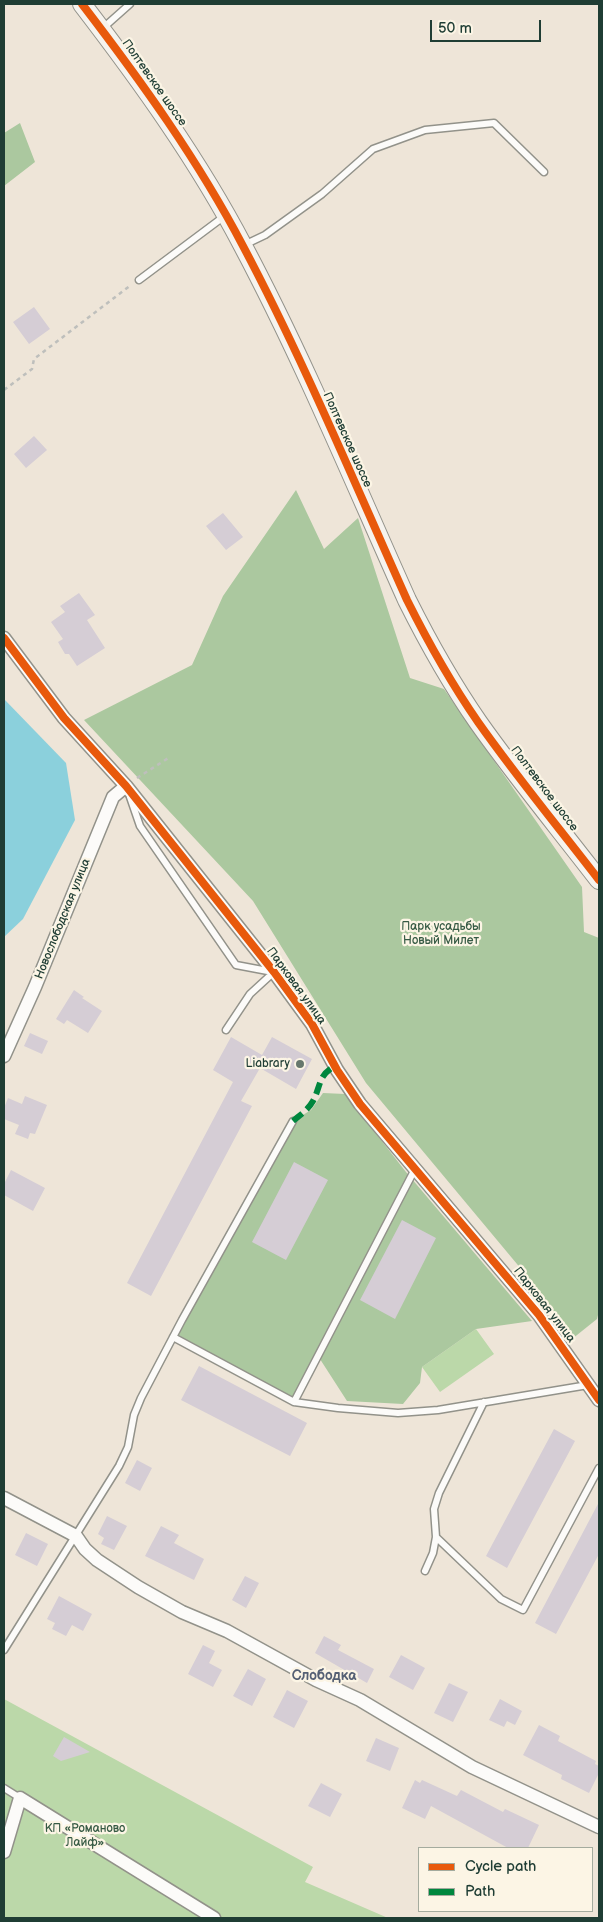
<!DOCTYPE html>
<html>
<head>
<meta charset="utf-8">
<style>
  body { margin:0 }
  #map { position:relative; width:603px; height:1922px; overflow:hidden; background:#eee5d8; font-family:"Balsamiq Sans",sans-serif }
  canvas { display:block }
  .frame { position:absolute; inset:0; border:5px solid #1f3d34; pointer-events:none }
  .legend { position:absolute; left:418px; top:1847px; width:175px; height:65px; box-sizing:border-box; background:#fcf5e5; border:1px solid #a4ab9e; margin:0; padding:6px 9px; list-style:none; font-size:15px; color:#1f3d34 }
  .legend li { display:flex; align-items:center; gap:10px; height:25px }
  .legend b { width:25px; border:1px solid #a4ab9e }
  .scale { position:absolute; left:430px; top:20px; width:111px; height:22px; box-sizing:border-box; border:2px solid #1f3d34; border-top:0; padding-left:6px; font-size:15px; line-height:18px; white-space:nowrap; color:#1f3d34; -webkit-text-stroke:4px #fcf5e5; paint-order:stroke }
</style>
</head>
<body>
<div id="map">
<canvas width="603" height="1922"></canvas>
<div class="frame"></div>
<ul class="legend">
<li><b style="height:6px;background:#e8590c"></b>Cycle path</li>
<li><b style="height:6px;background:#00873e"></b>Path</li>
</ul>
<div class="scale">50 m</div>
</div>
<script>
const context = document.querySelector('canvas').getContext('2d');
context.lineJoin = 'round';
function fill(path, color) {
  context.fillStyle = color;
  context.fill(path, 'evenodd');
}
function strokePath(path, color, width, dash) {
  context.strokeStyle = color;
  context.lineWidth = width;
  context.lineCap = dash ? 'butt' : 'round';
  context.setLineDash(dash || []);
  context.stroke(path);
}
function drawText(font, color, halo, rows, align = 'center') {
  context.font = font + ' "Balsamiq Sans",sans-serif';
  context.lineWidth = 4.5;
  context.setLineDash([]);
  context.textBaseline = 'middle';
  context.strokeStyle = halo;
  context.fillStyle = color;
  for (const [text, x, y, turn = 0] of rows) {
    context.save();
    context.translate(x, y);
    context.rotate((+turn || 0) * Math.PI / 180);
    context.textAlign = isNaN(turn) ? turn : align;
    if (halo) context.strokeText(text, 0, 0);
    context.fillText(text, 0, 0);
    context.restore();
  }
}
fill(new Path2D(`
  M476 1329 494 1354 440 1392 422 1367Z
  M4 1699 313 1867 305 1882 388 1918H4Z`), '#bbd8a9');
fill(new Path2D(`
  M20 123 35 162 4 186V133Z
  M296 490 324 549 358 518 410 678 444 689 582 887 584 932 599 938V1311L597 1319 572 1339 532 1282 366 1083 253 901 84 720 192 665 223 596Z
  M323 1093 345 1094 406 1172 532 1321 476 1329 422 1367 420 1383 403 1404 347 1401 318 1356 294 1402 173 1337 293 1121 311 1110Z`), '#abc89f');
fill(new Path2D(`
  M4 699 66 763 75 820 23 919 4 937Z`), '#8bd0dc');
fill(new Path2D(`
  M34 307 50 329 29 344 13 322Z
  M34 436 47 450 26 468 14 454Z
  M223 513 243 537 226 550 206 526Z
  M79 593 95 615 87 620 105 648 77 666 69 654H65L58 642 63 639 51 622 65 612 60 606Z
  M74 990 84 997 82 998 102 1011 88 1033 67 1020 64 1024 56 1019Z
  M30 1033 48 1041 42 1054 24 1046Z
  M231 1037 262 1055 272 1037 312 1059 296 1089 260 1068 241 1101 252 1106 151 1296 127 1283 233 1082 213 1070Z
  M25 1096 47 1105 35 1134 30 1133 28 1139 15 1134 19 1125 4 1119V1108L8 1098 22 1104Z
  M294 1162 328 1180 286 1260 252 1242Z
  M11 1170 45 1188 33 1211 4 1195V1184Z
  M402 1220 436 1238 395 1319 360 1300Z
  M199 1366 307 1423 290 1456 181 1400Z
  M554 1429 575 1441 507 1568 486 1556Z
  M137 1460 152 1468 140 1491 125 1483Z
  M599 1502V1554L556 1634 535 1623Z
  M107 1516 127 1526 114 1550 101 1544 104 1538 98 1534Z
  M161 1526 179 1535 174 1543 204 1559 194 1580 145 1556Z
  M26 1533 48 1544 37 1566 15 1555Z
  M245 1576 259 1583 246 1608 232 1600Z
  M59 1596 92 1614 83 1631 72 1625 66 1636 52 1629 55 1623 47 1619Z
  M324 1636 341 1645 338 1650 374 1669 367 1683 315 1653Z
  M203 1645 215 1651 209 1663 222 1670 213 1687 188 1674Z
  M401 1655 425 1668 413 1690 389 1677Z
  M248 1669 266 1679 252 1706 233 1696Z
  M449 1683 468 1692 453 1722 434 1713Z
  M287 1690 308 1701 294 1728 273 1717Z
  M500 1699 522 1711 515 1725 507 1721 504 1727 489 1720Z
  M539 1725 560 1736 558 1741 596 1761 595 1764 599 1766V1773L589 1793 561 1779 562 1775 523 1755Z
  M64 1737 90 1752 61 1761 53 1756Z
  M376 1738 399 1748 390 1771 366 1761Z
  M415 1780 420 1783 422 1780 457 1796 461 1790 503 1812 505 1809 539 1825 528 1848H508L431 1806 425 1819 402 1808Z
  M321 1783 342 1794 330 1817 308 1806Z`), '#d5cdd5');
const lane = new Path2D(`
  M103 28 130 4
  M244 245 265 235 322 194 373 149 425 130 494 123 544 172
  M139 280 226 215
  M130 797 140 826 236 965 273 972
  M226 1030 250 994 274 972
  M173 1337 294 1402 338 1408 398 1413 438 1410 588 1385
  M294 1402 415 1169
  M436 1537 501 1599 523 1610 599 1468
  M425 1571 433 1553 436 1537 434 1509 439 1493 484 1402
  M4 1650 119 1466 128 1447 134 1415 141 1398 182 1320 293 1121
  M4 1788 20 1798`);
const street = new Path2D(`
  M4 638 64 718 126 786 274 972 312 1024 337 1070 360 1104 539 1315 599 1400
  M4 1056 35 987 113 797 126 786
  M4 1498 76 1536 85 1549 97 1560 138 1587 182 1612 227 1631 316 1680 360 1700 472 1767 599 1827
  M4 1852 20 1798 214 1918`);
const secondary = new Path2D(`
  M82 4C141 81 198 160 243 246 304 361 354 482 407 600 428 642 451 683 478 722 516 776 559 828 599 880`);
strokePath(lane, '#92928a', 9);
strokePath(street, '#92928a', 15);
strokePath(secondary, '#92928a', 20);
strokePath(new Path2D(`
  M4 390 32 369 34 359 131 285
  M137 778 170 757`), '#bebfbc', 2.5, [4, 4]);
strokePath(lane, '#fcfbf9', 6);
strokePath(street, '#fcfbf9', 12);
strokePath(secondary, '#f6f3ee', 18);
strokePath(new Path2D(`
  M293 1121C300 1115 308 1110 313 1101 321 1086 318 1075 335 1066`), '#00873e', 6, [12, 6]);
strokePath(new Path2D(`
  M82 4C141 81 198 160 243 246 304 361 354 482 407 600 428 642 451 683 478 722 516 776 559 828 599 880
  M4 638 64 718 126 786 274 972 312 1024 337 1070 360 1104 539 1315 599 1400`), '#e8590c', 8);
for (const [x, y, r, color] of [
  [300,1064,5,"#67786d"]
]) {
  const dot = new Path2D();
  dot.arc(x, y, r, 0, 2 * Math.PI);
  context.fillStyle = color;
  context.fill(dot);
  strokePath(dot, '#fcf5e5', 2);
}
drawText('12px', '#1f3d34', '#fcf5e5', [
  ["Полтевское шоссе",154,83,55],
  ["Полтевское шоссе",347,440,66],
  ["Полтевское шоссе",544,789,53],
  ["Новослободская улица",63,919,-68],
  ["Парковая улица",296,986,54],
  ["Парковая улица",544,1305,52]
]);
drawText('12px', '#365a44', '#fcf5e5', [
  ["Парк усадьбы",441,927],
  ["Новый Милет",441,941],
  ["КП «Романово",85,1829],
  ["Лайф»",85,1843]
]);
drawText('12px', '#1f3d34', '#fcf5e5', [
  ["Liabrary",290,1064]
], 'right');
drawText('bold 14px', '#556074', '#fcf5e5', [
  ["Слободка",324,1676]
]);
</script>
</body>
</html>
